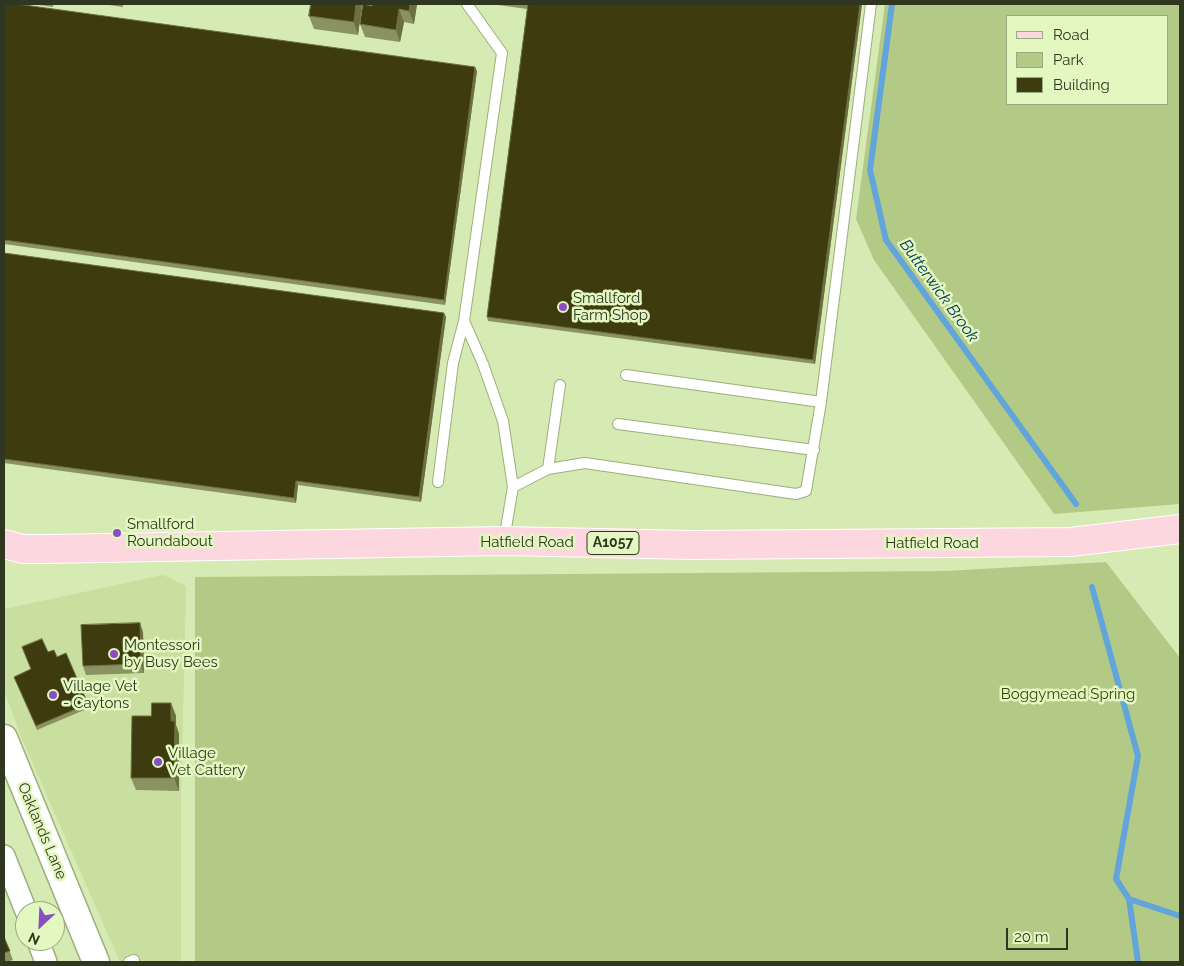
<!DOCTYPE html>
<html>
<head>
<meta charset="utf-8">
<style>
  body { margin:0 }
  #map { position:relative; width:1184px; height:966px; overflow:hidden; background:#d6eab3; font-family:Raleway,sans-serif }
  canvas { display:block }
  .frame { position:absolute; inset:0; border:5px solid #303721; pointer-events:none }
  .legend { position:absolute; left:1006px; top:15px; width:162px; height:90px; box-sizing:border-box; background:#e3f8c0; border:1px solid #9bab80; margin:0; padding:6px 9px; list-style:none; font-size:15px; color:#303721 }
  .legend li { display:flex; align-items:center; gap:10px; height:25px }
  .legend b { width:25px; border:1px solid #9bab80 }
  .north { position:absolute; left:15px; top:901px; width:50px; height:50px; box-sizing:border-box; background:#e3f8c0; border:1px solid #9bab80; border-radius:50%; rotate:205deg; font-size:14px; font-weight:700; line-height:20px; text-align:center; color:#303721 }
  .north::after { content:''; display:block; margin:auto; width:18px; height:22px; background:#894ec4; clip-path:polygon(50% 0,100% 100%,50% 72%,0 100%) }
  .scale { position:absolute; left:1006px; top:928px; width:62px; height:22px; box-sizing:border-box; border:2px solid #303721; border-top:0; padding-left:6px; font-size:15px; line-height:18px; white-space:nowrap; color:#303721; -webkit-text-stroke:4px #e3f8c0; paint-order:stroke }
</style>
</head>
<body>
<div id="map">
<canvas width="1184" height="966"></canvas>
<div class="frame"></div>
<ul class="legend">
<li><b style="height:6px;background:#fdd7e0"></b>Road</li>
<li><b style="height:14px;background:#b2ca86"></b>Park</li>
<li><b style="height:14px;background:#3e3b10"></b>Building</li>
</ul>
<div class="north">N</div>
<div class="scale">20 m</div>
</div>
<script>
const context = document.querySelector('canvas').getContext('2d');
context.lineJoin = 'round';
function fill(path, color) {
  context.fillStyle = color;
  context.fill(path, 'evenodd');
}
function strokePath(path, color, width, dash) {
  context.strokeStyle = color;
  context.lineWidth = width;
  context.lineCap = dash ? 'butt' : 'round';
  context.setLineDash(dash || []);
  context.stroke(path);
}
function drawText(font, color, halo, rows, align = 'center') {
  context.font = font + ' Raleway,sans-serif';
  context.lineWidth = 5;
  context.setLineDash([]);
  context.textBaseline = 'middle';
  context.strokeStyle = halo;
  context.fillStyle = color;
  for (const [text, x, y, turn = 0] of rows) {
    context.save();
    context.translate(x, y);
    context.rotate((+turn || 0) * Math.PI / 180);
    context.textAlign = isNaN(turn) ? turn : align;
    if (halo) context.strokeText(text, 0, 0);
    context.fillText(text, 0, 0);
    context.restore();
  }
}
fill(new Path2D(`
  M163 575 186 586 181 805V962H120L22 739 4 690V609Z`), '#c8dfa0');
fill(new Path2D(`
  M885 4H1180V504L1054 514 874 260 856 219ZM1008 16H1168V104H1008Z
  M1106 562 1180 658V962H195V577L945 571Z`), '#b2ca86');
strokePath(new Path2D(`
  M892 4 870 170 886 240 1076 504
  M1092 587 1138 756 1116 879 1129 899 1180 916
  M1129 899 1138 962`), '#62a5db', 6);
const service = new Path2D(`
  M467 4 502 53 464 321 483 364 503 421 513 487 504 540
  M626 375 821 402
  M618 424 814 450
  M548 469 560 385
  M438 482 453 363 464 321
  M513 487 548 469 585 463 796 494 806 491 821 402 871 4
  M129 962 134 960`);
const minor = new Path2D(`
  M4 856 26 911
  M38 941 46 962`);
const tertiary = new Path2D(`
  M4 738 96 962`);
const primary = new Path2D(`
  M4 544 23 549H46L504 541 692 545 1071 542 1180 529`);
strokePath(service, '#9caf7a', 12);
strokePath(minor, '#9caf7a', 24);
strokePath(tertiary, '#9caf7a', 29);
strokePath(primary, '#fff', 30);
strokePath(service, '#fff', 10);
strokePath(minor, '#fff', 21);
strokePath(tertiary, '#fff', 26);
strokePath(primary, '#fdd7e0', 28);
fill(new Path2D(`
  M4 4 477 71 445 305 4 244Z
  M32 4H53V7Z
  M102 4H123V7Z
  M362 4 358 35 314 29 309 16Z
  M417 4 414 24 404 22 400 42 365 37 360 24 372 6Z
  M491 4H862L815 364 488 321 487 317 527 9Z
  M4 253 444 313 446 317 421 502 298 485 296 503 4 463Z
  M143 632 144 673 86 675 83 666Z
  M48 652 57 657 66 653 89 708 37 730 14 677 31 670Z
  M171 703 176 716V725L179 734V791L136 790 131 778 151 716Z
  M4 937 13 960 7 962H4Z`), '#8a9262');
fill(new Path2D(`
  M356 4H362L358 35 354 22Z
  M410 4H417L414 24 409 11Z
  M860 4H862L815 364 813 360Z
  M399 9 404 22 400 42 396 30Z
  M475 67 477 71 445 305 444 300Z
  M444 313 446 317 421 502 419 497Z
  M296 481 298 485 296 503 294 498Z
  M140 623 143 632 144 673 141 664Z
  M171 703 176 716V725L179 734V791L174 778 171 721Z`), '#6c7041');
const building = new Path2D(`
  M4 4H17L475 67 444 300 4 240Z
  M311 4H356L354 22 309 16Z
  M363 4 372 6V4H410L409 11 399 9 396 30 360 24Z
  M522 4H860L813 360 487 317 528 4Z
  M4 253 444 313 419 497 296 481 294 498 4 459Z
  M140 623 141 664 83 666 81 625Z
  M42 639 48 652 54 650 57 657 66 653 88 704 36 726 14 677 31 669 22 647Z
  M152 703H171V721H175L174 778H131L132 716H151Z
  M4 937 10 951 4 953Z`);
fill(building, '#3e3b10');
strokePath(building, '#6c7041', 1);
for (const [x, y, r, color] of [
  [563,307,5,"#894ec4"],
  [117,533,5,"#894ec4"],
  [114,654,5,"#894ec4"],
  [53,695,5,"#894ec4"],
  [158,762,5,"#894ec4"]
]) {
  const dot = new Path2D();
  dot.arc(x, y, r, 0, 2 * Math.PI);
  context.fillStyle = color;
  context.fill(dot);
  strokePath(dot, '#e3f8c0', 2);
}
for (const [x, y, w] of [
  [613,543,52]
]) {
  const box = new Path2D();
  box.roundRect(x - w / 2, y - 11.5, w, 23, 4);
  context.fillStyle = '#e3f8c0';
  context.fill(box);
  strokePath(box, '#303721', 1);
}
drawText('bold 14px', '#303721', null, [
  ["A1057",613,543]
]);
drawText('15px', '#303721', '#e3f8c0', [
  ["Smallford",573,298],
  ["Farm Shop",573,315],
  ["Smallford",127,524],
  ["Roundabout",127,541],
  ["Montessori",124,645],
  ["by Busy Bees",124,662],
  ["Village Vet",63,686],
  ["- Caytons",63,703],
  ["Village",168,753],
  ["Vet Cattery",168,770]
], 'left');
drawText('15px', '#303721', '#e3f8c0', [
  ["Hatfield Road",527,542],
  ["Hatfield Road",932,543],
  ["Oaklands Lane",42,831,67]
]);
drawText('15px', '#37460f', '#e3f8c0', [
  ["Boggymead Spring",1068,694]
]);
drawText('italic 16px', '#003558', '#e3f8c0', [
  ["Butterwick Brook",939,291,54]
]);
</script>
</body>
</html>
